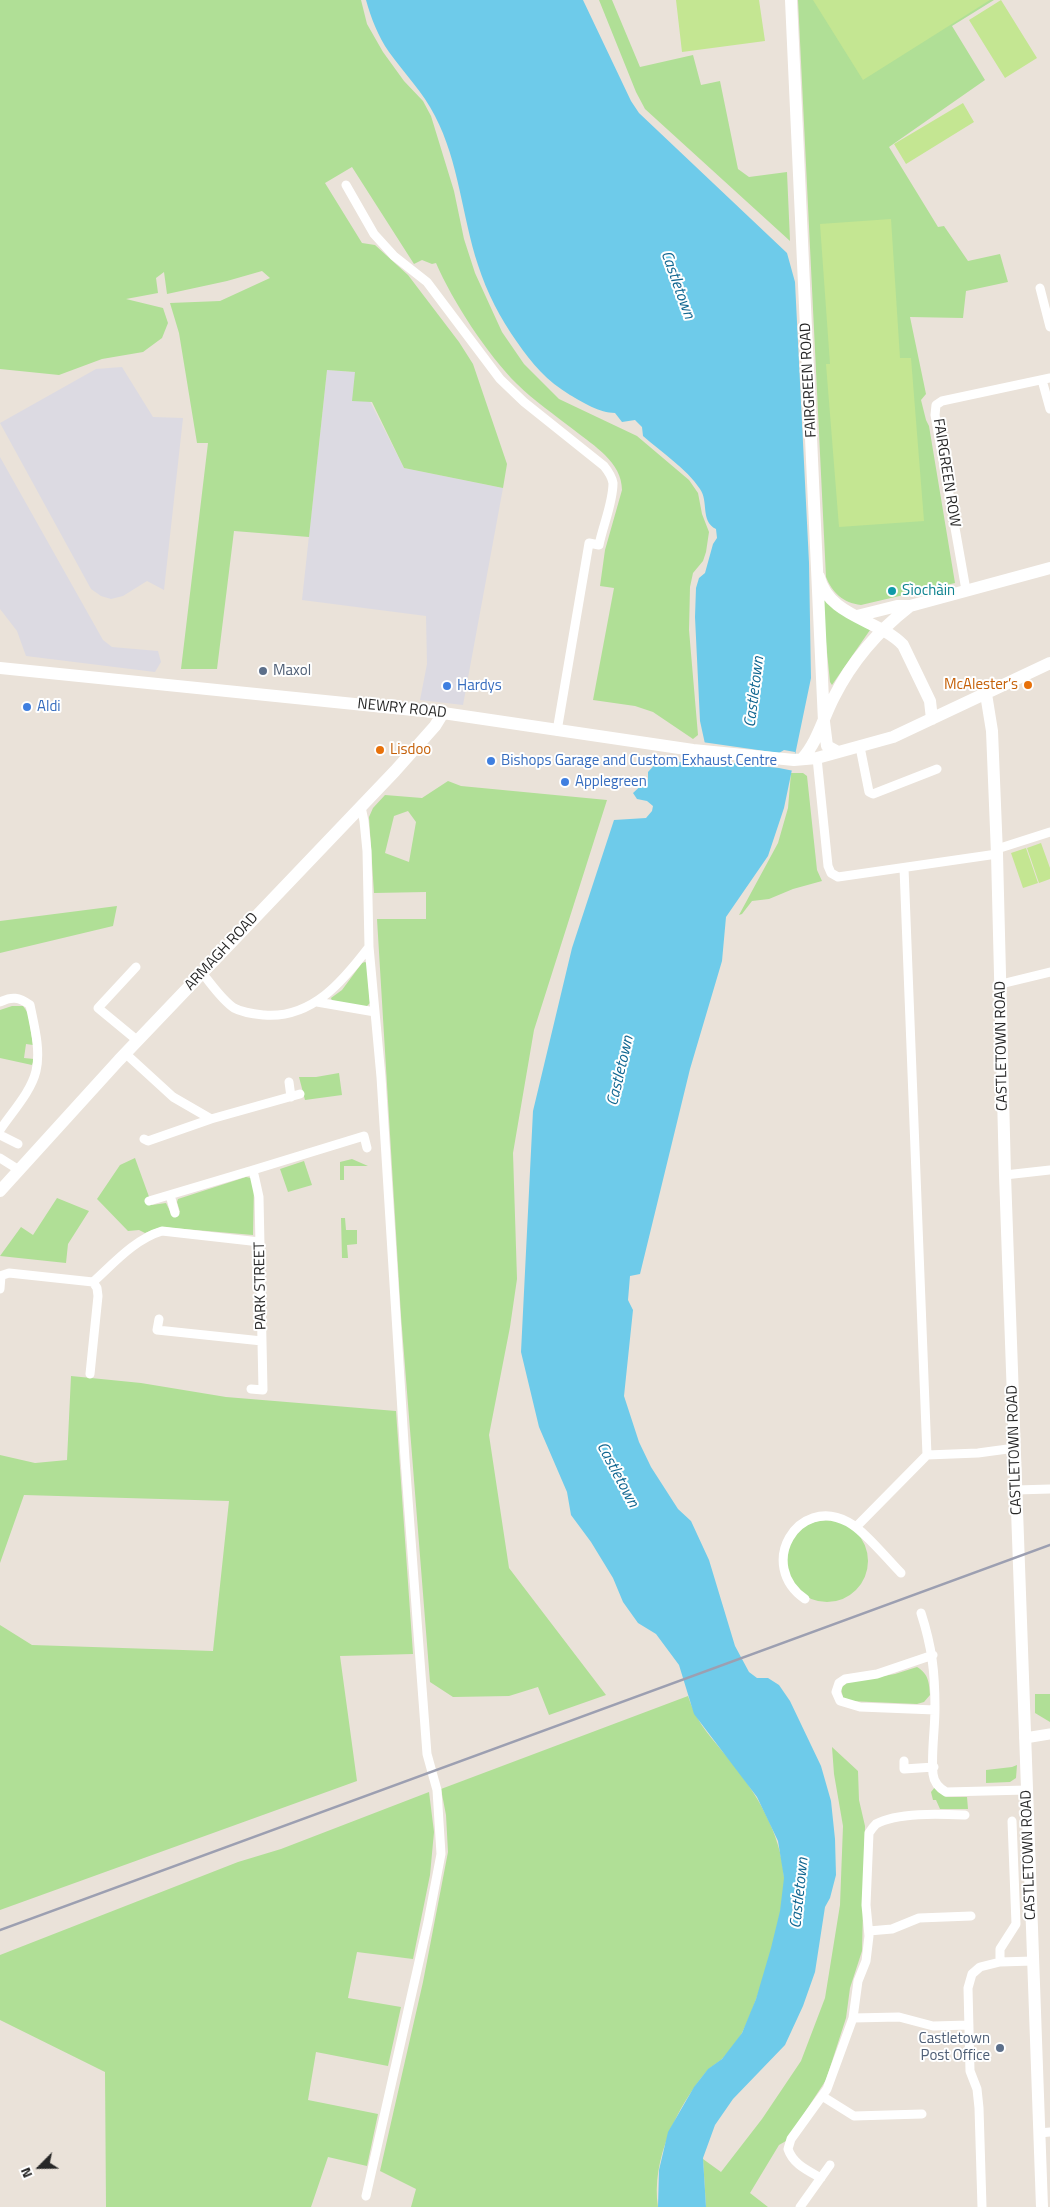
<!DOCTYPE html>
<html>
<head>
<meta charset="utf-8">
<style>
  body { margin:0 }
  #map { position:relative; width:1050px; height:2207px; overflow:hidden; background:#eae2d9; font-family:"Titillium Web",sans-serif }
  canvas { display:block }
  .north { position:absolute; left:15px; top:2142px; width:50px; height:50px; -webkit-text-stroke:4px #fff; paint-order:stroke; rotate:247deg; font-size:14px; font-weight:700; line-height:20px; text-align:center; color:#272727 }
  .north::after { content:''; display:block; margin:auto; width:18px; height:22px; background:#272727; clip-path:polygon(50% 0,100% 100%,50% 72%,0 100%) }
</style>
</head>
<body>
<div id="map">
<canvas width="1050" height="2207"></canvas>
<div class="north">N</div>
</div>
<script>
const context = document.querySelector('canvas').getContext('2d');
context.lineJoin = 'round';
function fill(path, color) {
  context.fillStyle = color;
  context.fill(path, 'evenodd');
}
function strokePath(path, color, width, dash) {
  context.strokeStyle = color;
  context.lineWidth = width;
  context.lineCap = dash ? 'butt' : 'round';
  context.setLineDash(dash || []);
  context.stroke(path);
}
function drawText(font, color, halo, rows, align = 'center') {
  context.font = font + ' "Titillium Web",sans-serif';
  context.lineWidth = 4;
  context.setLineDash([]);
  context.textBaseline = 'middle';
  context.strokeStyle = halo;
  context.fillStyle = color;
  for (const [text, x, y, turn = 0] of rows) {
    context.save();
    context.translate(x, y);
    context.rotate((+turn || 0) * Math.PI / 180);
    context.textAlign = isNaN(turn) ? turn : align;
    if (halo) context.strokeText(text, 0, 0);
    context.fillText(text, 0, 0);
    context.restore();
  }
}
fill(new Path2D(`
  M122 367 153 417 183 418 164 590 147 581 123 596 111 599 101 596 91 589 0 423 96 369Z
  M327 370 355 372 404 468 503 488 463 705 420 700 427 664 426 616 302 600Z
  M0 457 103 640 112 647 158 651 161 662 155 672 26 656 17 631 0 609Z`), '#dcdae2');
fill(new Path2D(`
  M0 0H361L367 24 383 52 404 81 423 101 431 116 454 191 464 239 475 273 502 332 524 364 559 399 637 436 689 480 698 493 702 514 709 532 706 552 703 561 693 573 690 587 689 630 698 735 693 739 653 712 635 706 593 700 614 588 600 586 605 550 622 490C622 462 594 446 574 430 555 415 534 401 517 384 487 354 453 302 436 263L432 264 422 260 414 264 352 167 325 183 362 243 375 245 408 275 459 342 473 364 507 464 503 488 404 468 372 402 352 401 355 372 327 370 309 537 234 531 217 669H181L208 443H197L179 333 170 303 220 301 270 278 262 271 227 281 167 294 164 272 156 278 158 293 126 299 163 308 168 323 162 338 143 352 102 359 59 375 0 369Z
  M599 0H612L640 67 693 55 701 85 720 81 738 169 749 177 787 172 790 241 645 109 636 92Z
  M798 0H994L952 26 985 80 889 147 938 227 944 226 968 261 1000 254 1008 282 966 291 963 318 910 317 926 394 921 400 926 420 929 426 955 583 861 605C843 603 832 592 826 577Z
  M821 592 870 630 832 685 830 682Z
  M791 773H803L807 776 817 870 822 881 793 889 769 899 752 901 742 914 739 915 778 843 788 808Z
  M448 781 461 786 607 800 534 1030 513 1153 517 1279 510 1327 489 1435 509 1568 606 1695 549 1715 538 1687 509 1696 453 1697 430 1682 401 1316 377 919H426V892L374 893 369 817 373 808 385 795 422 798ZM408 811 416 822 409 862 385 853 394 816Z
  M117 906 113 926 0 953V921Z
  M365 962 367 963 370 1003 366 1007 332 1001 331 998 342 990 362 963Z
  M12 1006H23L28 1013 33 1045 26 1044 24 1058 34 1059 32 1065 0 1058V1010Z
  M339 1073 342 1095 305 1100 299 1077H316Z
  M135 1158 152 1205 166 1203 172 1215 180 1212 177 1202 178 1199 246 1177 251 1178 254 1183 253 1235 161 1227 145 1233 139 1230 128 1231 97 1199 120 1165Z
  M352 1159 368 1166H344V1180H340V1162Z
  M304 1161 312 1185 288 1192 280 1169Z
  M57 1198 89 1211 68 1244 66 1263 0 1256 21 1227 33 1235Z
  M341 1218H345L346 1230H357V1244L347 1245 348 1258H342Z
  M71 1376 141 1383 226 1397 396 1411 413 1654 340 1656 357 1781 0 1910V1625L32 1645 213 1651 229 1501 24 1495 0 1563V1455L35 1463 67 1460Z
  M786 1561a41 41 0 1 1 82 0a41 41 0 1 1-82 0Z
  M917 1667C929 1674 929 1683 930 1695L924 1702 917 1704 849 1701 843 1698 841 1688 848 1682 895 1674Z
  M1035 1694H1050V1722L1035 1713Z
  M688 1696C697 1724 711 1737 729 1759 756 1792 781 1833 784 1877 786 1910 758 2004 742 2033 737 2042 728 2053 721 2060 716 2064 710 2067 706 2072 677 2107 651 2160 658 2207H411L416 2189 380 2171 423 1982 448 1852 446 1815 441 1789Z
  M832 1747 858 1771 859 1800 865 1826 862 1951 850 1988 846 2018 826 2080 786 2141 779 2145 750 2193 768 2207H706L703 2159 721 2172 762 2119 801 2061 825 1998 840 1905 843 1826 834 1774Z
  M1017 1765 1016 1778 1010 1782 986 1783V1770L1012 1767Z
  M935 1787 946 1797H967L968 1809H940L936 1800H933L931 1792Z
  M429 1792 434 1832 430 1875 413 1959 357 1952 348 1998 401 2007 388 2066 316 2052 308 2100 378 2114 367 2166 328 2157 311 2207H106L105 2072 0 2020V1955L238 1862 281 1849Z`), '#b0df96');
fill(new Path2D(`
  M676 0H759L765 41 682 52Z
  M813 0H990L863 80Z
  M1001 0 1037 58 1005 78 969 20Z
  M963 103 974 122 906 164 894 144Z
  M891 219 900 358H911L924 521 839 527 826 364H830L820 224Z
  M1041 843 1050 868V879L1039 883 1027 848Z
  M1026 848 1038 883 1023 888 1011 853Z`), '#c4e692');
fill(new Path2D(`
  M366 0H583L631 101 639 113 787 253 795 282 809 563 811 678 784 808 768 856 726 917 722 961 690 1069 640 1274 630 1276 628 1300 633 1310 624 1396 639 1442 651 1467 678 1509 691 1521 709 1560 735 1646 749 1672 757 1678H768L779 1685 790 1701 821 1766 831 1801 835 1839 836 1875 830 1898 825 1907 815 1972 803 2006 785 2045 733 2099 715 2125 703 2158 706 2207H658L659 2170 668 2132 694 2087 708 2069 722 2059 742 2033 756 1999 771 1948 780 1911 784 1878 778 1841 757 1797 694 1714 679 1665 656 1634 638 1623 623 1602 613 1578 591 1542 571 1515 567 1492 539 1427 521 1352 533 1111 572 948 614 820 646 818 652 811 653 806 647 801 637 799 633 793 648 779V772L659 760 703 764 707 753 700 721 695 617 696 588 699 578 705 573 713 544 717 538 716 529C700 521 709 502 700 489 686 468 661 452 643 436L642 427 635 420 622 422 615 413C600 413 582 402 570 395 547 381 532 364 517 342 500 318 487 293 478 265 462 216 459 162 435 116 423 92 404 73 389 52 378 36 371 18 366 0Z`), '#6ecbea');
fill(new Path2D(`
  M702 742 779 753 784 750 795 752 794 771 779 768 714 761 701 763 692 761H701L704 752Z`), '#eae2d9');
strokePath(new Path2D(`
  M346 185 374 234 394 256 427 282 500 379 524 402 604 466C608 471 612 477 613 483 613 503 603 525 599 545L589 543 557 731
  M1040 288 1050 327
  M1042 380 1050 409
  M966 590 935 415 936 405 942 401 1050 378
  M860 747 869 792 873 794 937 769
  M817 758 828 866 831 873 838 877 997 854
  M361 807 364 821 367 851 369 947 381 1077 405 1459 427 1754 437 1790 441 1854 428 1922 366 2196
  M997 849 1050 832
  M904 868 927 1455
  M136 967 98 1008 138 1041
  M203 974C212 985 222 1000 234 1008 243 1013 254 1014 264 1015 312 1019 343 981 369 947
  M1001 984 1050 972
  M0 1002C12 996 19 997 30 1005 34 1025 41 1050 36 1071 31 1092 12 1112 0 1130
  M317 1002 375 1012
  M126 1054 173 1097 211 1119 300 1094
  M289 1082 291 1097
  M0 1135 18 1144
  M144 1139 148 1141 211 1119
  M0 1158 19 1170
  M1005 1175 1050 1170
  M170 1195 175 1213
  M149 1201 253 1170
  M0 1276 9 1273 93 1282 97 1288 98 1296 90 1374
  M93 1282C114 1263 135 1239 162 1231L260 1242
  M0 1289 1 1276
  M159 1319 157 1330 262 1341
  M251 1389 263 1390 259 1197 253 1170 364 1136 367 1148
  M1016 1490 1050 1489
  M856 1527 927 1455 978 1453 1015 1448
  M805 1599C756 1565 798 1495 848 1522 865 1531 887 1559 901 1573
  M921 1613C932 1647 935 1672 935 1708 935 1730 931 1753 933 1774 934 1783 939 1788 946 1792L1027 1790
  M933 1655 877 1674 845 1679 839 1683 836 1692 840 1701 860 1707 935 1710
  M904 1761V1769L934 1767
  M869 1931 892 1929 919 1918 971 1916
  M1000 1962V1949L1016 1924 1012 1821
  M853 2018 899 2017 933 2026 969 2025
  M822 2096 854 2116 922 2114
  M1040 2133 1050 2132
  M821 2178C807 2170 793 2164 788 2149L791 2139 827 2089 853 2018 858 1981 866 1961 869 1936 866 1905 869 1833C871 1830 874 1826 876 1824 897 1812 941 1814 965 1815
  M800 2207 830 2165
  M982 2207 979 2108 977 2089 970 2071 968 1988 972 1974 980 1967 1000 1962 1033 1961`), '#fff', 9);
strokePath(new Path2D(`
  M1025 1738 1050 1734`), '#fff', 11);
strokePath(new Path2D(`
  M791 0 824 722 827 746 838 752
  M819 577C829 617 878 619 903 645L930 701 932 719
  M857 616 897 606H910
  M0 668 443 713 693 750 794 760 817 758 893 737 1050 663
  M986 694 992 731 997 854 1005 1175 1042 2207
  M802 759C818 741 823 718 834 697 852 661 878 631 910 606L1050 568
  M0 1191 119 1060 395 771 435 726 443 713`), '#fff', 12);
strokePath(new Path2D(`
  M0 1930 1050 1545`), '#9c9fb1', 2.5);
for (const [x, y, r, color] of [
  [892,591,5,"#0f9aa8"],
  [263,671,5,"#5c6f8a"],
  [1028,685,5,"#e8710a"],
  [447,686,5,"#3f7fe0"],
  [27,707,5,"#3f7fe0"],
  [380,750,5,"#e8710a"],
  [491,761,5,"#3f7fe0"],
  [565,782,5,"#3f7fe0"],
  [1000,2048,5,"#5c6f8a"]
]) {
  const dot = new Path2D();
  dot.arc(x, y, r, 0, 2 * Math.PI);
  context.fillStyle = color;
  context.fill(dot);
  strokePath(dot, '#fff', 2);
}
drawText('15px', '#272727', '#fff', [
  ["FAIRGREEN ROAD",809,380,-93],
  ["FAIRGREEN ROW",946,473,81],
  ["NEWRY ROAD",402,709,6],
  ["ARMAGH ROAD",222,952,-47],
  ["CASTLETOWN ROAD",1002,1046,-91],
  ["PARK STREET",261,1286,-91],
  ["CASTLETOWN ROAD",1015,1450,-92],
  ["CASTLETOWN ROAD",1029,1855,-92]
]);
drawText('15px', '#0d838f', '#fff', [
  ["Sìochàin",902,591]
], 'left');
drawText('15px', '#4e5e75', '#fff', [
  ["Maxol",273,671],
  ["Castletown",990,2039,"right"],
  ["Post Office",990,2056,"right"]
], 'left');
drawText('15px', '#c56008', '#fff', [
  ["McAlester’s",1018,685],
  ["Lisdoo",390,750,"left"]
], 'right');
drawText('15px', '#366cbe', '#fff', [
  ["Hardys",457,686],
  ["Aldi",37,707],
  ["Bishops Garage and Custom Exhaust Centre",501,761],
  ["Applegreen",575,782]
], 'left');
drawText('italic 16px', '#116791', '#fff', [
  ["Castletown",677,285,70],
  ["Castletown",755,692,-83],
  ["Castletown",621,1071,-77],
  ["Castletown",617,1475,62],
  ["Castletown",800,1893,-84]
]);
</script>
</body>
</html>
